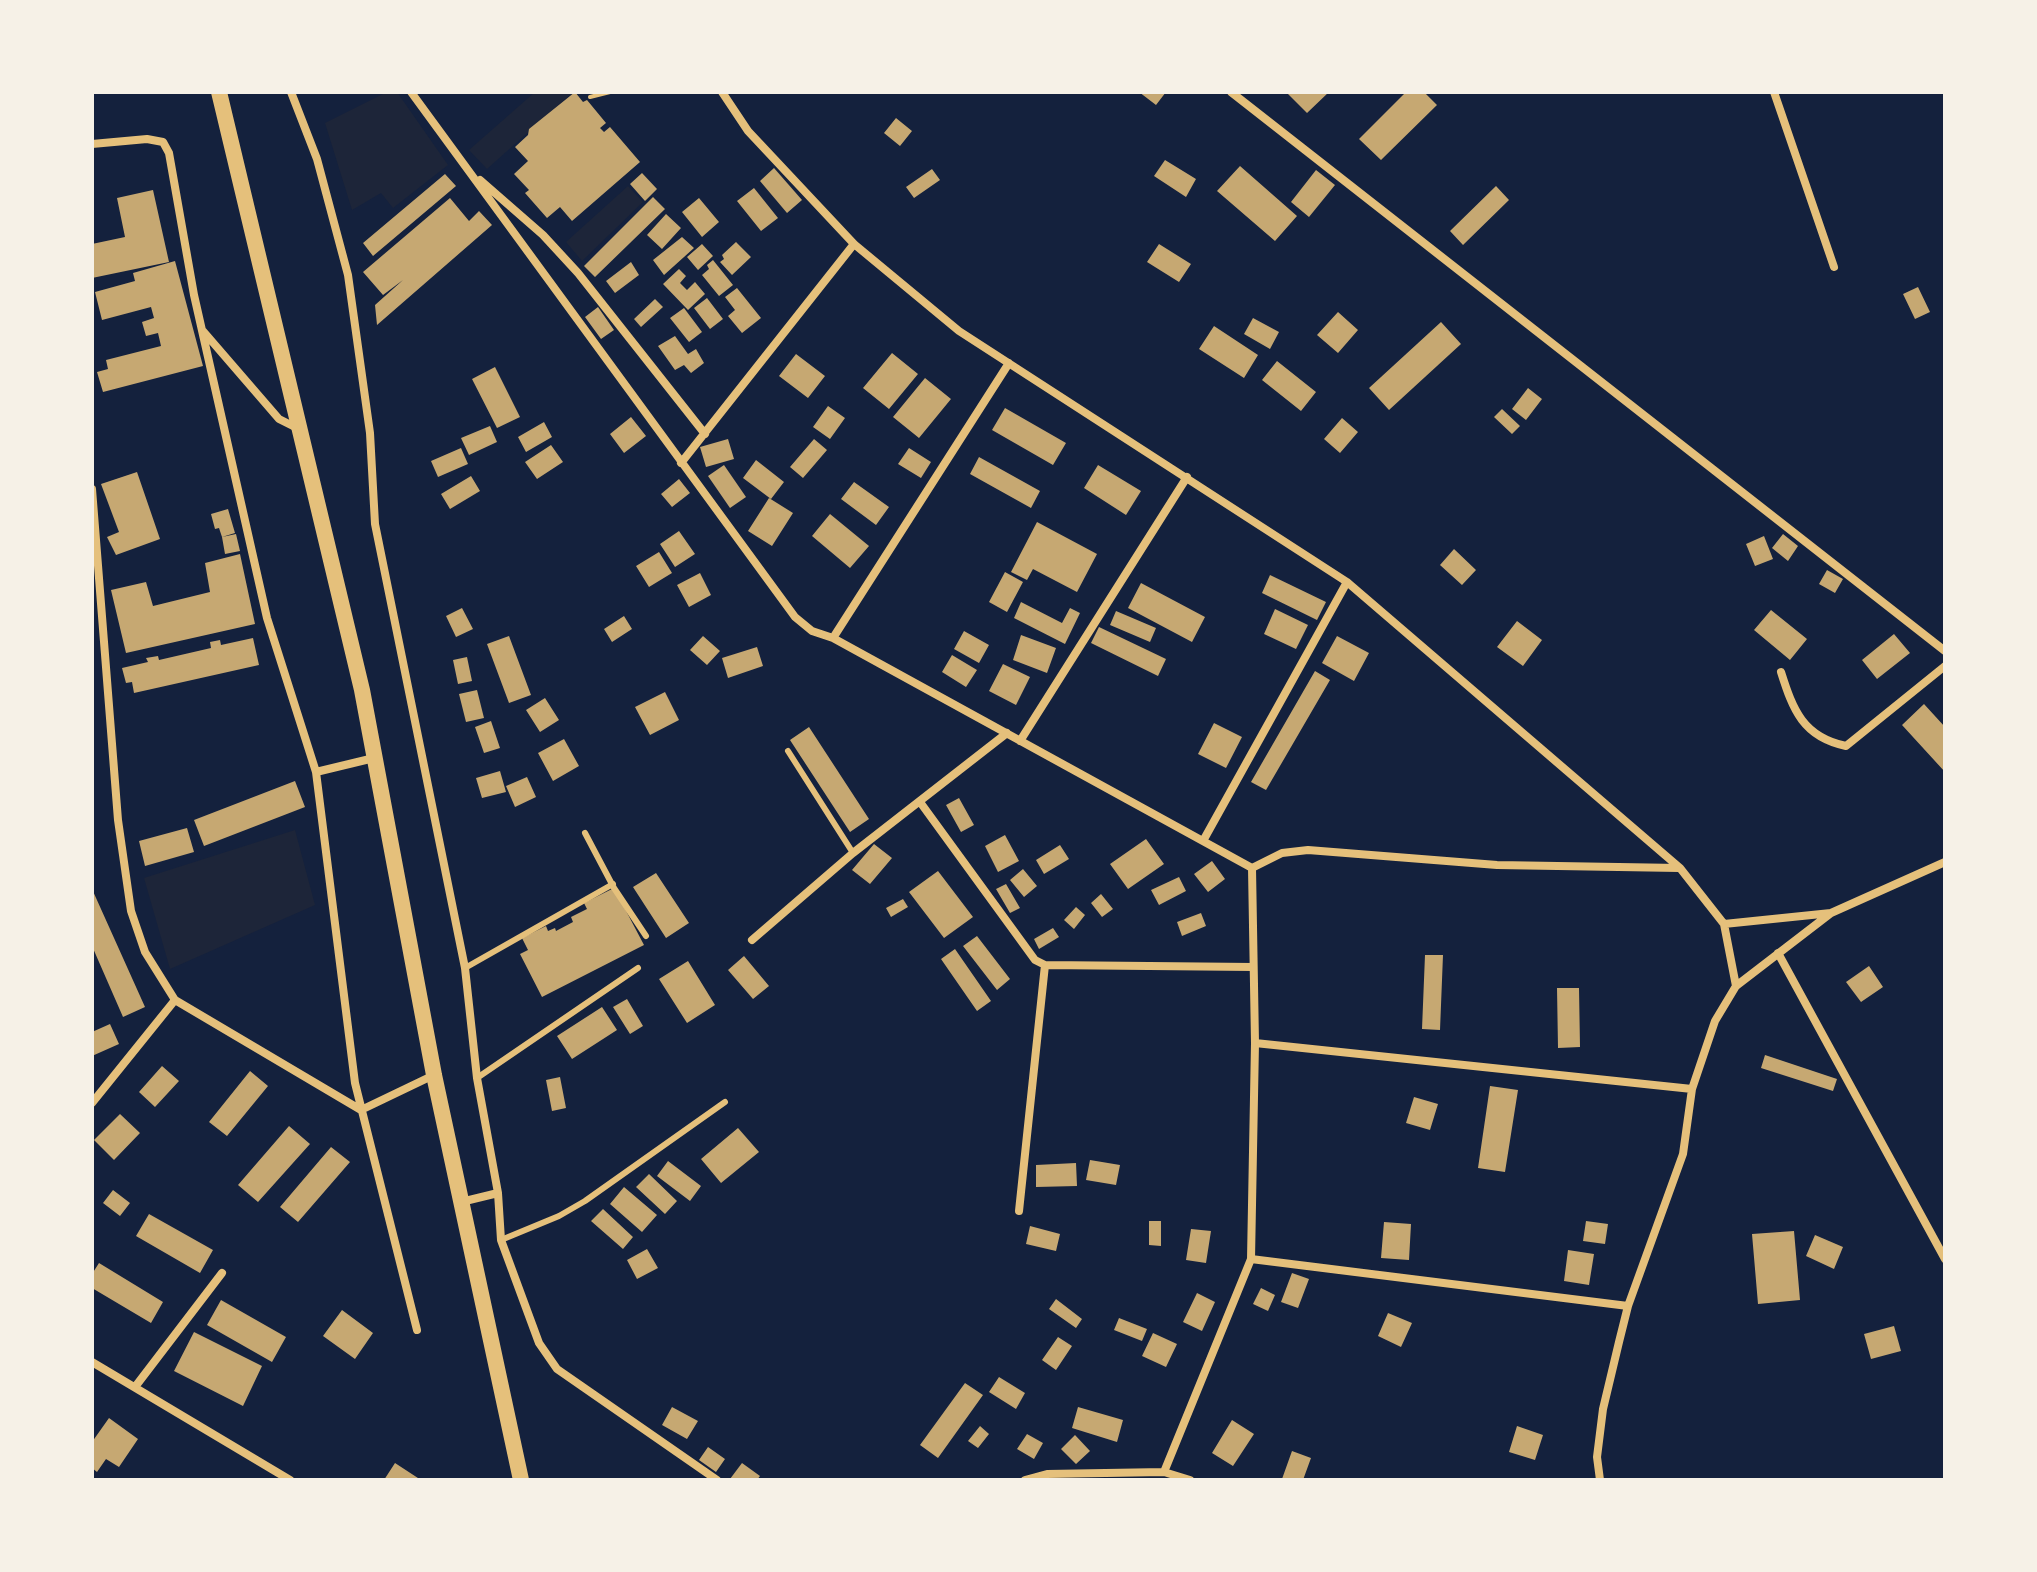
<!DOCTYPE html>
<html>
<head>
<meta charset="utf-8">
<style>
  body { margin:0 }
  #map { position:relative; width:2037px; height:1572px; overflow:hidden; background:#14213d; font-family:Overpass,sans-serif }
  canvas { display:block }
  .frame { position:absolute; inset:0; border:94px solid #f6f1e7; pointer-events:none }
</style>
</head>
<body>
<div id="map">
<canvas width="2037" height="1572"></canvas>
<div class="frame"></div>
</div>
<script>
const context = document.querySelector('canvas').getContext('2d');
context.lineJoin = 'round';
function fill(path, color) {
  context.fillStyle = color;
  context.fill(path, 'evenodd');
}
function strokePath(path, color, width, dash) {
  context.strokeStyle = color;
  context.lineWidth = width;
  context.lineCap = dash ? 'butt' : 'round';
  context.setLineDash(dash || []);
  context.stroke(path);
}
fill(new Path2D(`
  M387 92H397L448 165 393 208 381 193 352 210 325 123Z
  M535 92H573L487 169 469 150Z
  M628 186 643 202 582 261 566 242Z
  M295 830 315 905 170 969 144 878Z`), '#1d2539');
fill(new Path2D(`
  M575 92 583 102 587 100 606 123 600 128 604 132 610 127 640 162 572 221 560 207 547 218 525 193 529 190 514 174 528 161 515 147 528 135 529 129Z
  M1139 92H1166L1156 105Z
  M1286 92H1329L1307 113Z
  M1406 92H1424L1437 105 1381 160 1359 139Z
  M896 118 912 131 900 146 884 133Z
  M1165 160 1196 179 1186 197 1154 176Z
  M1240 166 1297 216 1275 241 1217 191Z
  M774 168 802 200 787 213 760 181Z
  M932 169 940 180 914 198 906 187Z
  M1316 170 1335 185 1309 217 1291 202Z
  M642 173 657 189 645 201 630 184Z
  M445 174 456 186 373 256 363 243Z
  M1496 186 1509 200 1463 245 1450 231Z
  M754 188 778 218 761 231 737 201Z
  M153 190 169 262 92 278V244L125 237 117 198Z
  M653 197 665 209 595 277 584 266Z
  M450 198 469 221 479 211 492 225 377 325 375 305 403 280 383 295 363 272Z
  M699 198 719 222 702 237 682 212Z
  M666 214 681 228 662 249 647 235Z
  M682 237 694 248 664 275 653 260Z
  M736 242 751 257 732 275 720 262 724 259 722 255Z
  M702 244 713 256 698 270 687 257Z
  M1159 244 1191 264 1179 282 1147 262Z
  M713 260 733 285 719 296 702 275 709 269 707 265Z
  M175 261 203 366 103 392 97 372 108 369 106 360 161 346 158 333 146 336 142 322 154 318 151 307 102 320 95 292 135 281 133 273Z
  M631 262 639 275 615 293 606 281Z
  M679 269 686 276 680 283 687 290 695 282 705 294 688 310 663 284Z
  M1918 287 1930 312 1915 319 1903 294Z
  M737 288 761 318 742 333 728 316 735 310 725 297Z
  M707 298 723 319 710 329 694 308Z
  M655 299 663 307 641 327 634 319Z
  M598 307 614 330 601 339 585 317Z
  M684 308 702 332 689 342 670 318Z
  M1338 312 1358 330 1338 353 1317 335Z
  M1253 318 1279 332 1270 349 1244 334Z
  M1441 322 1461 344 1389 410 1369 388Z
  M1214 326 1258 355 1244 378 1199 349Z
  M675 336 688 354 696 349 704 363 691 373 684 365 675 370 658 346Z
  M892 353 918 374 889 409 863 388Z
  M796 354 825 376 808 398 779 376Z
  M1277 361 1316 392 1301 411 1262 380Z
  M495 367 520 417 497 428 472 379Z
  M925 378 951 399 919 438 893 417Z
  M1528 388 1542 399 1526 420 1512 409Z
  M828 406 845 418 830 439 813 427Z
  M1005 408 1066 443 1053 465 992 430Z
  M1502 409 1520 426 1512 434 1494 417Z
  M631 417 646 436 624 453 610 434Z
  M1342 418 1358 432 1340 453 1324 439Z
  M544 422 552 437 526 452 518 437Z
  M490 426 497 442 469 455 461 438Z
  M728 439 734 459 706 467 700 447Z
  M814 439 827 450 803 478 790 467Z
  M551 445 563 462 537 479 525 462Z
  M461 448 468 464 438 477 431 461Z
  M909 448 931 462 921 478 898 464Z
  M979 457 1040 491 1031 508 970 474Z
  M756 460 784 482 771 499 743 478Z
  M724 465 746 497 730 508 708 476Z
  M1098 465 1141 491 1126 515 1084 488Z
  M137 472 160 539 116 555 107 537 119 532 101 484Z
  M471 476 480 491 450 509 441 494Z
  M679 479 690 493 672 507 661 494Z
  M854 482 889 507 876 525 841 499Z
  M769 498 793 513 772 546 748 531Z
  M228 509 235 533 222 537 219 528 215 529 211 514Z
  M830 514 869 546 850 568 812 536Z
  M1037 522 1097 554 1077 592 1033 569 1027 580 1011 572Z
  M679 531 695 554 675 567 660 544Z
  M236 534 240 551 225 554 222 537Z
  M1783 534 1798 546 1788 561 1772 548Z
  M1764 536 1773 559 1755 566 1746 544Z
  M1454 549 1476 570 1462 585 1440 565Z
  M659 552 672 573 649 587 636 566Z
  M240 554 255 624 126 653 111 590 146 582 153 606 210 592 205 563Z
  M1827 570 1843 579 1835 593 1819 584Z
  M1005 572 1023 582 1007 612 989 602Z
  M700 573 711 595 689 607 677 585Z
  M1270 575 1326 602 1317 620 1262 593Z
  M1141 583 1205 617 1192 642 1128 608Z
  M1021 602 1062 623 1070 608 1080 613 1065 644 1014 618Z
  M462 608 473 629 456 637 446 616Z
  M1275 609 1308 625 1296 649 1264 634Z
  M1771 610 1807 639 1790 660 1754 630Z
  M1116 611 1156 628 1150 642 1110 625Z
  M624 616 632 629 612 642 604 629Z
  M1517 621 1542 640 1523 666 1497 647Z
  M1099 627 1166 659 1158 676 1091 643Z
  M964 631 989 645 979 663 954 649Z
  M1894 634 1910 653 1877 679 1862 660Z
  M1021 635 1056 648 1047 673 1013 660Z
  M509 636 531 695 509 703 487 644Z
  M703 636 720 651 707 665 690 650Z
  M1337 636 1369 653 1354 681 1322 663Z
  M253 638 259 665 134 693 132 682 126 683 122 668 148 662 146 658 158 656 159 660 211 648 210 642 220 640 221 645Z
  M757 647 763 666 728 678 722 658Z
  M952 655 977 670 966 687 942 672Z
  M467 657 472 681 458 684 453 660Z
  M1003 664 1030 677 1016 705 989 691Z
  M1315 671 1330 680 1266 790 1251 782Z
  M477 690 484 718 466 722 459 694Z
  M665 692 679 720 650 735 635 707Z
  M545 698 559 720 540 732 526 710Z
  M1924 704 1945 727V772L1902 725Z
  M491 721 500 748 484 753 475 727Z
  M1214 723 1242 737 1226 768 1198 754Z
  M809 727 869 819 850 832 790 740Z
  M564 739 579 766 553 781 538 753Z
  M500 771 506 792 482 798 476 778Z
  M527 777 536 797 515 807 506 786Z
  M295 781 305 807 204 846 194 820Z
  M959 798 974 825 961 832 946 805Z
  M187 828 194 852 145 866 139 841Z
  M1005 835 1019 861 998 872 985 846Z
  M1146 839 1164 864 1128 889 1110 864Z
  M874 844 892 858 870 884 852 870Z
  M1060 845 1069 859 1044 874 1036 860Z
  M1212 861 1225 879 1208 892 1194 874Z
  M1023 869 1037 886 1024 897 1010 880Z
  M938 871 973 917 944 938 909 892Z
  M656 873 689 923 666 938 633 887Z
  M1179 877 1186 891 1159 905 1151 890Z
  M1006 884 1020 908 1010 913 996 889Z
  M614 888 644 945 542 997 520 954 528 950 522 938 546 926 548 931 555 928 556 931 573 922 571 917 587 909 584 903Z
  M92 889 145 1007 123 1017 92 946Z
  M1101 894 1113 909 1102 917 1091 903Z
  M903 899 908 907 891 917 886 908Z
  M1076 907 1085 915 1074 929 1064 920Z
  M1201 913 1206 926 1182 936 1177 922Z
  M1053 928 1059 937 1039 949 1034 939Z
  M977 936 1010 979 997 990 963 946Z
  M955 949 991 1001 977 1011 941 959Z
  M1425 955H1443L1440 1030 1422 1029Z
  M744 956 769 986 753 999 728 970Z
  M688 961 715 1005 687 1023 659 979Z
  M1869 966 1883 987 1861 1002 1846 982Z
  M1557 988H1579L1580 1047 1558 1048Z
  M627 999 643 1026 630 1034 613 1007Z
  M602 1007 617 1030 572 1059 557 1036Z
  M110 1024 119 1044 92 1056V1032Z
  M1765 1055 1837 1079 1833 1091 1761 1068Z
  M162 1066 179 1081 155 1107 139 1092Z
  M250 1071 268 1086 227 1136 209 1122Z
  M560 1077 566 1108 552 1111 546 1080Z
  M1490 1086 1518 1090 1505 1172 1478 1168Z
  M1414 1097 1438 1104 1430 1130 1406 1123Z
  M120 1114 140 1133 114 1160 94 1140Z
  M289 1126 310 1144 258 1202 238 1185Z
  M738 1128 759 1152 721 1183 701 1159Z
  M331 1147 350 1162 298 1222 280 1207Z
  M1090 1160 1120 1165 1116 1185 1086 1180Z
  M668 1161 701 1186 690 1201 657 1176Z
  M1076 1163 1077 1186 1036 1187V1165Z
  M649 1174 677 1201 665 1214 636 1187Z
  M624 1187 657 1215 642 1232 610 1204Z
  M113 1190 130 1203 120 1216 103 1203Z
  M603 1209 633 1237 623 1249 591 1221Z
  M149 1214 213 1250 200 1273 136 1236Z
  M1149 1221H1161V1246L1149 1245Z
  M1586 1221 1608 1224 1605 1244 1583 1241Z
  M1384 1222 1411 1224 1409 1260 1381 1258Z
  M1030 1226 1060 1234 1056 1251 1026 1244Z
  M1191 1229 1211 1231 1206 1263 1186 1260Z
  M1794 1231 1800 1300 1758 1304 1752 1234Z
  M1815 1235 1843 1247 1834 1269 1806 1256Z
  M647 1249 658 1268 637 1279 627 1260Z
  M1568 1250 1594 1254 1589 1285 1564 1281Z
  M99 1263 163 1302 151 1323 92 1288V1274Z
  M1292 1273 1309 1279 1298 1308 1281 1302Z
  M1261 1288 1275 1295 1268 1311 1253 1304Z
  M1197 1293 1215 1302 1202 1331 1183 1322Z
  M1056 1299 1082 1319 1076 1328 1049 1309Z
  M221 1300 286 1337 272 1362 207 1325Z
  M342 1310 373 1333 355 1359 323 1336Z
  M1388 1313 1412 1323 1401 1347 1378 1336Z
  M1119 1318 1147 1329 1142 1341 1114 1330Z
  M1894 1326 1901 1351 1871 1359 1864 1334Z
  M194 1332 262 1366 243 1406 174 1371Z
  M1153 1333 1177 1344 1166 1367 1142 1356Z
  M1058 1337 1072 1346 1056 1370 1042 1360Z
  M999 1377 1025 1393 1016 1409 989 1392Z
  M965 1383 983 1395 938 1458 920 1445Z
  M672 1407 698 1421 687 1439 662 1425Z
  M1078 1407 1123 1420 1117 1442 1072 1428Z
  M109 1418 138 1439 119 1467 106 1459 97 1472 92 1468V1442Z
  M1232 1420 1254 1434 1233 1466 1212 1453Z
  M980 1426 989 1434 978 1448 968 1441Z
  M1517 1426 1543 1435 1535 1460 1509 1452Z
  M1027 1434 1043 1443 1034 1459 1017 1449Z
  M1075 1435 1090 1451 1076 1464 1061 1449Z
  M708 1447 725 1459 716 1472 699 1460Z
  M1292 1451 1311 1458 1303 1480 1282 1479Z
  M395 1463 421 1480H384Z
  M742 1463 760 1476 757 1480 730 1479Z`), '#c6a872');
strokePath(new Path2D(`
  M590 97 610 92`), '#e5c07b', 4);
strokePath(new Path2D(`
  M788 751 853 853
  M585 833 614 888 646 936
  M465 968 613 884
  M477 1078 638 968
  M501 1240 559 1216 585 1201 725 1102`), '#e5c07b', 6);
strokePath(new Path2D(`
  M291 92 317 159 348 275 370 433 375 524 465 968 477 1078 498 1193
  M411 92 795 617 812 631 833 638 1252 868 1255 1043 1251 1259 1164 1472
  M722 92 748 131 854 244 959 331 1347 582 1680 868 1724 924 1831 913
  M1231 92 1945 651
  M1774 92 1834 267
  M92 144 147 139 163 142 169 153 194 295 267 618 316 772 355 1083 417 1330
  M480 180 543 235 578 273 705 434
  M203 331 279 419 299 429
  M681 463 854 244
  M92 489 118 820 131 911 145 952 175 1000
  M833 638 1009 363
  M1781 672C1793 710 1803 737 1846 746L1945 666
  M1020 741 1187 477
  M316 772 374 758
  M920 802 1035 960 1045 965 1253 967
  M1203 841 1347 582
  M1252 868 1282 853 1308 850 1497 865 1679 868
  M1724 924 1736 986
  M752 940 853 853 1007 733
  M1778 953 1945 1259
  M1255 1043 1692 1089
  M92 1103 175 1000 361 1110 434 1075
  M461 1202 498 1193 501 1240 539 1343 557 1369 717 1480
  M1019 1211 1045 965
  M1251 1259 1628 1306
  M92 1362 290 1480
  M135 1387 222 1273
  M1025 1480 1047 1474 1164 1472 1190 1480
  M1600 1480 1597 1457 1603 1409 1619 1342 1628 1306 1683 1154 1692 1089 1715 1021 1736 986 1831 913 1945 862`), '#e5c07b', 8);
strokePath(new Path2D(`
  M219 92 362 690 434 1075 521 1480`), '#e5c07b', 16);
</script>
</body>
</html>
